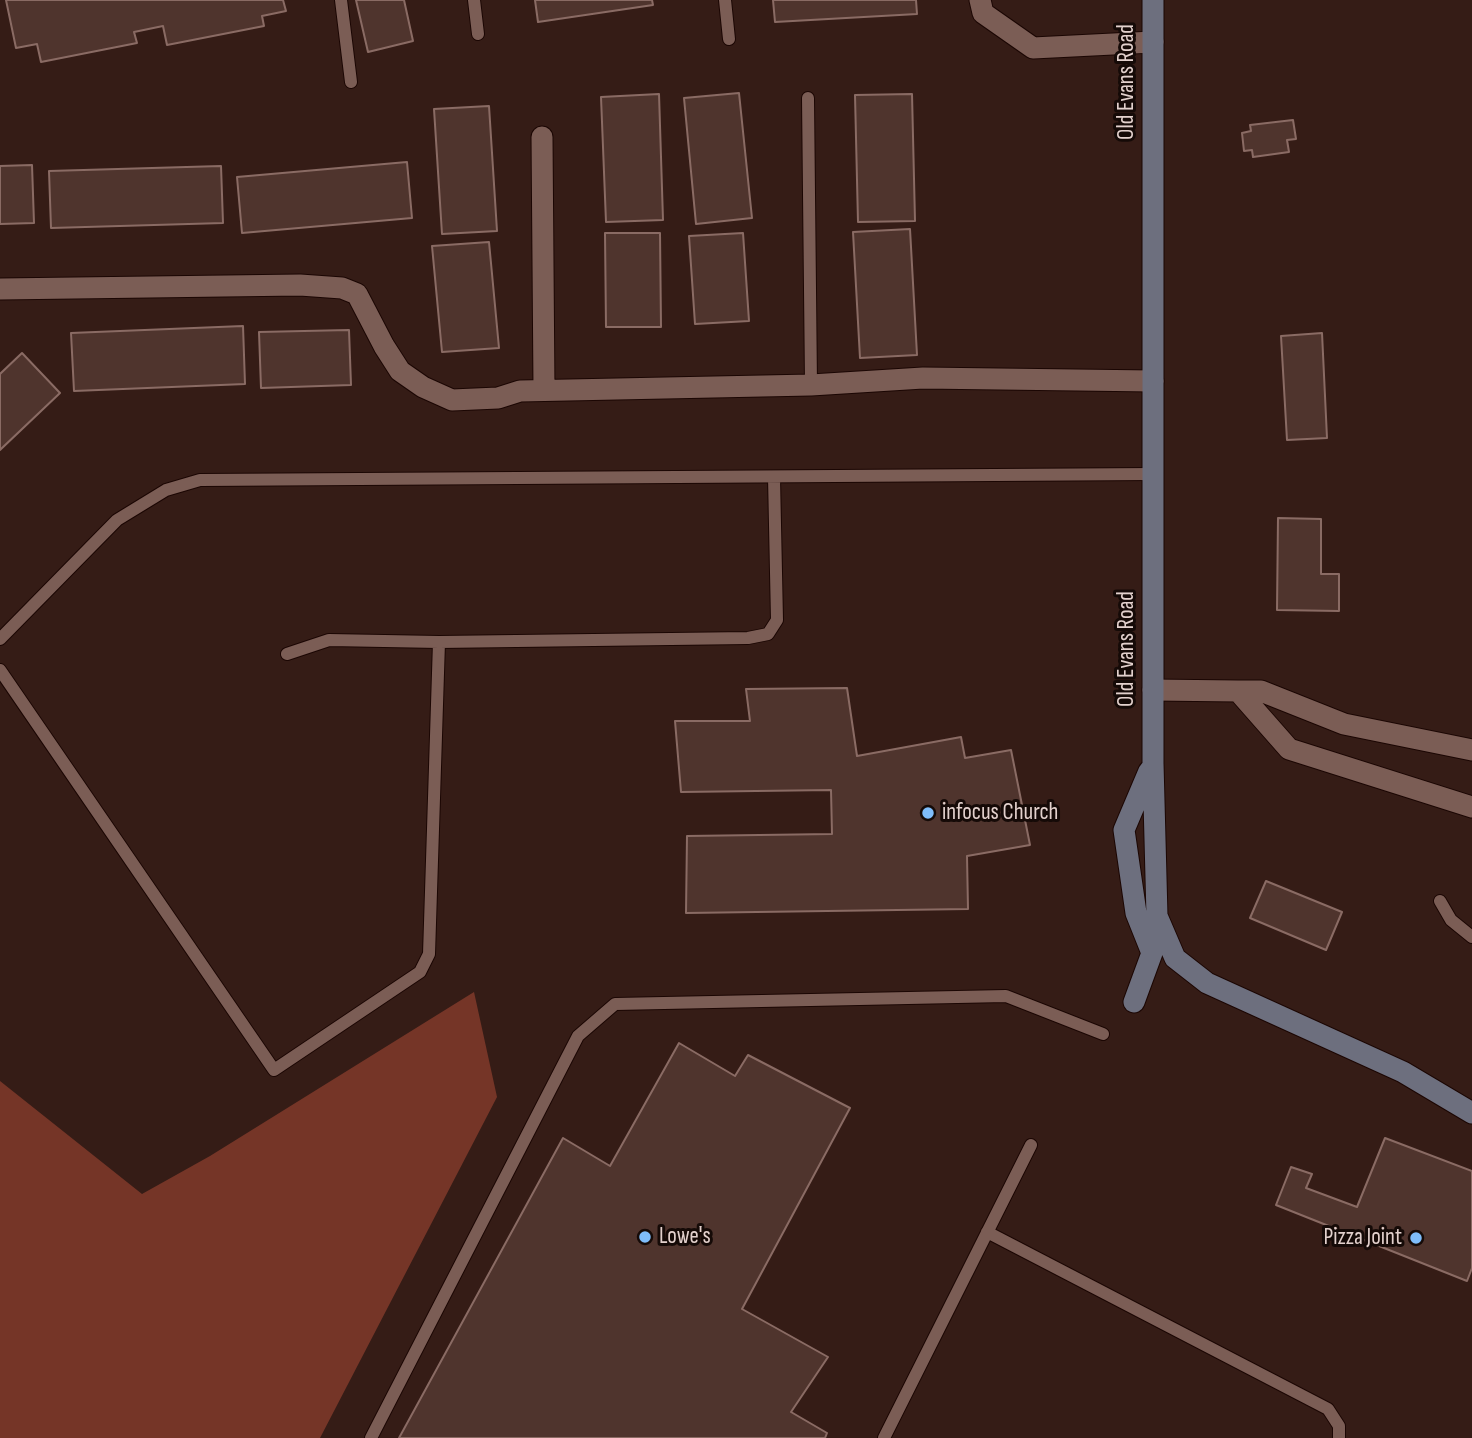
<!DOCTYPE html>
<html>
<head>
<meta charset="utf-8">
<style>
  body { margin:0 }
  canvas { display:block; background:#351c16 }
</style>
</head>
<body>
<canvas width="1472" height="1438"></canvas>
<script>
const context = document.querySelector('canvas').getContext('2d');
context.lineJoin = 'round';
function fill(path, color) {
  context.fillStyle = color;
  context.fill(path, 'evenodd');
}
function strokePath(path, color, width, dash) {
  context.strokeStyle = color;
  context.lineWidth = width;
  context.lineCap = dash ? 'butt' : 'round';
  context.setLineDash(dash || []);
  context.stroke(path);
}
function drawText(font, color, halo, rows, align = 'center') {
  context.font = font + ' "Sofia Sans Condensed",sans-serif';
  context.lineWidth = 6;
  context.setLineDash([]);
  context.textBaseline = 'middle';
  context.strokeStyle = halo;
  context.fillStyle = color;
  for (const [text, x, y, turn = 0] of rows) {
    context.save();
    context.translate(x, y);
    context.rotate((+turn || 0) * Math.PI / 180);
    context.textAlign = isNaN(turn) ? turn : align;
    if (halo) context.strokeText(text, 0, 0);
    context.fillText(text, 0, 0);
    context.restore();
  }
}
fill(new Path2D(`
  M474 992 497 1097 320 1438H0V1081L142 1194 210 1156Z`), '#753527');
const building = new Path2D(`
  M6 0H283L286 11 262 16 264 26 167 45 163 26 134 32 137 43 41 62 37 44 16 48Z
  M356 0H404L413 41 368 52Z
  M535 0H652L653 5 538 22Z
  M773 0H916L917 14 775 22Z
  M739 93 752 218 696 224 684 98Z
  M659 94 663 220 606 222 601 97Z
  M912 94 915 221 858 222 855 95Z
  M489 106 497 231 442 234 434 109Z
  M1293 120 1296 139 1287 140 1289 152 1253 157 1252 150 1244 151 1242 133 1251 131 1250 125Z
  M407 162 412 218 242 233 237 177Z
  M32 165 34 223 0 224V166Z
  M221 166 223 223 51 228 49 171Z
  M910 229 917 355 860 358 853 232Z
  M605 233H660L661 327H606Z
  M743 233 749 321 695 324 689 236Z
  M489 242 499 348 442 352 432 246Z
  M243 326 245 384 74 391 71 333Z
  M349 330 351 385 261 388 259 332Z
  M1322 333 1327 438 1287 440 1281 336Z
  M22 353 60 393 0 450V374Z
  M1278 518 1321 519V574H1339V611L1277 610Z
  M847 688 857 756 961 737 965 758 1011 750 1030 845 967 856 968 909 686 913 687 836 832 834 831 790 681 792 675 721H750L746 689Z
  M1266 881 1342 912 1326 950 1250 918Z
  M679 1043 735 1076 748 1055 850 1108 742 1309 828 1357 791 1412 827 1433 825 1438H399L563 1138 610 1166Z
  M1385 1138 1472 1171V1268L1467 1281 1276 1205 1291 1167 1312 1174 1306 1188 1357 1207Z`);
fill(building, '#4f342d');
strokePath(building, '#8a6b64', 2);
const lane = new Path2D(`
  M341 0 351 82
  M474 0 478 34
  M725 0 729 39
  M808 98 811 385
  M0 639 117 520 166 490 200 480 1153 474
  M287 654 329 640 439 642
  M0 670 274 1070 420 972 429 954 439 642 748 638 768 634 777 620 774 477
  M1440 901 1451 920 1472 937
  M987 1232 1328 1409 1339 1426V1438
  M371 1438 578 1036 615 1004 1006 996 1103 1034
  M884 1438 1031 1145`);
const street = new Path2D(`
  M980 0 983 13 1033 48 1153 42
  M542 137 544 390
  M0 289 300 285 342 288 357 294 384 346 400 371 423 387 452 400 498 398 520 391 811 385 923 378 1153 381
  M1153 690 1238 691 1289 749 1472 807
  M1238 691H1261L1344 724 1472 750`);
const secondary = new Path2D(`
  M1153 0V763L1157 916 1175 958 1207 983 1403 1072 1472 1113
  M1134 1002 1152 953 1136 913 1124 830 1149 771`);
strokePath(lane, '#1b0603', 14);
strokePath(street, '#1b0603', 23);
strokePath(secondary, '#1b0603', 23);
strokePath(lane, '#7b5d55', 12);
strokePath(street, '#7b5d55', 21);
strokePath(secondary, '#6d6f7e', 21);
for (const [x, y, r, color] of [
  [928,813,7,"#7fbdfa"],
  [645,1237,7,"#7fbdfa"],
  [1416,1238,7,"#7fbdfa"]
]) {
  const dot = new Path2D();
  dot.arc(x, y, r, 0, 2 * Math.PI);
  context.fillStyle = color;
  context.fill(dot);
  strokePath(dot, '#150a07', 2.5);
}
drawText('23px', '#e3d1cd', '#150a07', [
  ["Old Evans Road",1127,82,-90],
  ["Old Evans Road",1127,649,-90]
]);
drawText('23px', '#e3d1cd', '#150a07', [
  ["infocus Church",942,813],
  ["Lowe's",659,1237],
  ["Pizza Joint",1402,1238,"right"]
], 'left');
</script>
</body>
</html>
